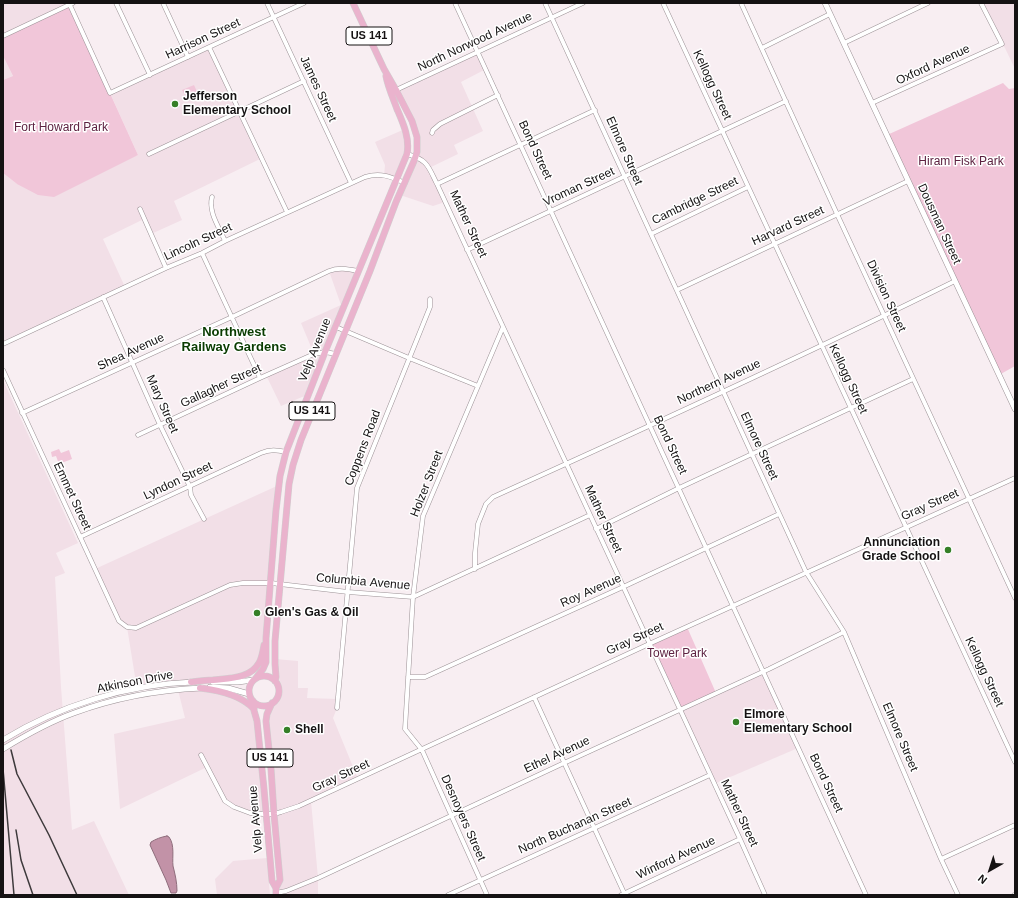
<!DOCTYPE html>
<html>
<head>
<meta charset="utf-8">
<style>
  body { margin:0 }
  #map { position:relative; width:1018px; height:898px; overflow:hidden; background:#f8eef2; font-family:Arial,sans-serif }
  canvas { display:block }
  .frame { position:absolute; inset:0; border:4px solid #151213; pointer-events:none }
  .north { position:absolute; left:970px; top:850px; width:40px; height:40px; -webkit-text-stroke:3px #fff; paint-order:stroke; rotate:219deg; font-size:11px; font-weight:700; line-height:16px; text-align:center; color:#151213 }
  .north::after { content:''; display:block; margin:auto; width:14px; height:18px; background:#151213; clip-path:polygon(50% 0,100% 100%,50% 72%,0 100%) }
</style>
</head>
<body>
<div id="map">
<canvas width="1018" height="898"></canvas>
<div class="frame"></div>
<div class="north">N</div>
</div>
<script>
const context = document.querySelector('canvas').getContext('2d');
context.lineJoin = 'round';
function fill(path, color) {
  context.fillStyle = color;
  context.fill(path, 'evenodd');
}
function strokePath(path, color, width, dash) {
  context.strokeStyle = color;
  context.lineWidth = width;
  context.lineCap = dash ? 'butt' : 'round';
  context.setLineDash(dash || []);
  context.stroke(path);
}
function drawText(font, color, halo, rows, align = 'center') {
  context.font = font + ' Arial,sans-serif';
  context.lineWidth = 3;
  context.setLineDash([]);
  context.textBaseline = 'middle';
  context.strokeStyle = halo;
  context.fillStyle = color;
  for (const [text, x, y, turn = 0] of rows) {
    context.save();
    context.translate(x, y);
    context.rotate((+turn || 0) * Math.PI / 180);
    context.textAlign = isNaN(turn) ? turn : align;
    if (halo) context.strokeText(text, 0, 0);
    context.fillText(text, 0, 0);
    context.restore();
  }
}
fill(new Path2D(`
  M3 3H69L3 36Z
  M981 3H1015V69L1005 48 1002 44Z
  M209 47 262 158 174 201 182 220 151 234 144 219 103 239 125 287 3 344V173L17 184 138 155 110 93Z
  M478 52 486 69 461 82 483 131 454 145 458 154 429 168 445 202 433 206 400 195 414 161 417 137 396 90Z
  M3 56 13 76 3 80Z
  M405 129 408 146 397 180 384 176 385 165 375 142Z
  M333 270 358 271 308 396 302 397 281 406 266 375 314 354 301 323 341 305 329 271Z
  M3 380 78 543 56 553 65 573 55 577 61 687 72 830 94 821 129 895H3Z
  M279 485 271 583 261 658 250 672 137 689 127 627 119 621 95 569Z
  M275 659 298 661V688H308L307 698 338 699 337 708 333 718 358 779 311 801 318 878V895H276L280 880 266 721 278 693V688L275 681Z
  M763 671 798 748 714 784 680 709Z
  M200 688 226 693 254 709 264 789 263 814 250 813 225 801 207 767 120 809 114 734 185 718 178 690Z
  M267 858 270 895H217L215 879 233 861Z`), '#f2dfe7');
fill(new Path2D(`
  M70 5 138 155 54 197 38 195 17 184 3 173V80L13 76 3 56V36Z
  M1003 83 1009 89 1015 88V366L999 375 887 135Z
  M194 85 198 94 189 98 186 97 182 90Z
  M59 449 61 453 69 450 72 459 59 464 56 456 52 457 51 452Z
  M687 627 716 693 680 709 649 644Z`), '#f1c6d9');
const water = new Path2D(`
  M167 836 169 837C175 845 172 857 173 866 175 874 177 882 177 891L176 893H171L166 880 150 845 151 842C156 839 161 837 167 836Z`);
fill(water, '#c292a7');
strokePath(water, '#8e6c7b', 1);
const minor = new Path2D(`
  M69 3 110 93 304 3
  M116 3 150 75
  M163 3 188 57
  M267 3 351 183
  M455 3 866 895
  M545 3 806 572 844 632 941 859 958 895
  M663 3 1015 762
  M741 3 837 214 1015 598
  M3 36 73 3
  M844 43 928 3
  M209 47 287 212
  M762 48 830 14
  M396 90 583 3
  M872 103 1002 44 981 3
  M432 133 433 130 440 124 498 95
  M149 154 304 81
  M407 154C428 160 428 166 437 184L740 839 765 895
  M437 184 595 110
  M212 197C208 212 219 227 225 241
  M140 209 166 268
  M651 234 748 187
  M467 250 786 101
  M202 253 260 378
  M677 290 908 181
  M103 297 160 425 190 487 191 495 204 519
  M336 327 409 358 478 386
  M3 344 166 268 202 253 225 241 365 177C381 172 391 177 405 183
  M3 370 119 621 127 627 136 628 230 585 243 583H271L348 592 413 597 590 515
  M22 413 232 317 329 271C339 267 348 269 358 271
  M138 435 260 378 314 354 325 352 336 354
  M596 529 679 488 913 379
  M80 537 261 453C270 449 277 450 286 452
  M475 569V553L478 524 486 504 493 497C648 427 803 356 955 281
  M408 677H425L623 587 779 514
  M534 697 625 895
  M337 708 357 488 430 307V299
  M201 755 225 801 234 807 250 813 263 814H274L281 812 299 806 649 644 1015 478
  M941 859 1015 825
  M276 893 286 891 318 878 564 763 769 669 844 632
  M448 895 710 775
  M487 895 422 750 405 729 413 597 423 516 503 327
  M621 895 740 839
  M1014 895H1015`);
const tertiary = new Path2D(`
  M825 3 1015 409
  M213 682H238L253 680
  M210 687 228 688 249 694
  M3 740C58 706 128 684 193 682
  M3 749C26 735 49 722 74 713 114 698 159 690 202 688`);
const primary = new Path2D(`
  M249 691a15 15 0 1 1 30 0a15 15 0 1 1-30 0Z
  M256 678 263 669 266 662V638L276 510 280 476 286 452 325 352 407 154C410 138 403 123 397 109 393 98 388 87 386 76
  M275 681 276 677 275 664V641L289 484 293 465 301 440 370 271 396 202 414 161 417 152V137L412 121 396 90 384 69 353 3
  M191 682C199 681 206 680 213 680 229 678 250 679 259 663 262 658 263 651 264 645
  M200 688C218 690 241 695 254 709
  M253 701V707L257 721 264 789 272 881 276 888
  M272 703 267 714 266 721 271 769 274 814 280 880 276 888V895`);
strokePath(minor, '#9c9296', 5);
strokePath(tertiary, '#9c9296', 6);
strokePath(primary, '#d0d0d0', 7);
strokePath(minor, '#fff', 4);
strokePath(tertiary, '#fff', 5);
strokePath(primary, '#eab3cd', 6);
strokePath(new Path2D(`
  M11 750 17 774 49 835 77 895
  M3 769 14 895
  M16 830 21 860 33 895`), '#3e3a3c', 1.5);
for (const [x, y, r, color] of [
  [175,104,4,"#357f27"],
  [948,550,4,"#357f27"],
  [257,613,4,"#357f27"],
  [736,722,4,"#357f27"],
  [287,730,4,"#357f27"]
]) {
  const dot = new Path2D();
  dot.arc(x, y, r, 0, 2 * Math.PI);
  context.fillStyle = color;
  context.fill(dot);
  strokePath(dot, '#fff', 1.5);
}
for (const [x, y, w] of [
  [369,36,46],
  [312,411,46],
  [270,758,46]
]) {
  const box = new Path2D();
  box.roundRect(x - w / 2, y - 9, w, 18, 3);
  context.fillStyle = '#fff';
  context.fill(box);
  strokePath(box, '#151213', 1);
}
drawText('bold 11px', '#151213', null, [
  ["US 141",369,36],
  ["US 141",312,411],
  ["US 141",270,758]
]);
drawText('12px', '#151213', '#fff', [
  ["Harrison Street",203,39,-25],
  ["North Norwood Avenue",475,42,-25],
  ["Oxford Avenue",933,65,-25],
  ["Kellogg Street",712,85,65],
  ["James Street",318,89,65],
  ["Bond Street",535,150,65],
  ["Elmore Street",624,151,66],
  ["Vroman Street",579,187,-25],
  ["Cambridge Street",695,201,-26],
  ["Mather Street",468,224,65],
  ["Dousman Street",939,224,65],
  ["Harvard Street",788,226,-25],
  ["Lincoln Street",198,242,-25],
  ["Division Street",886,296,65],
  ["Velp Avenue",315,350,-68],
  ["Shea Avenue",131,352,-25],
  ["Kellogg Street",848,379,65],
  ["Northern Avenue",719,382,-25],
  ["Gallagher Street",221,386,-25],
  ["Mary Street",162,404,66],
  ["Bond Street",670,445,65],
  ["Elmore Street",759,446,65],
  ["Coppens Road",363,448,-69],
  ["Lyndon Street",178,481,-25],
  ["Holzer Street",427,484,-69],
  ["Emmet Street",72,496,65],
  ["Gray Street",930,505,-24],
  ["Mather Street",603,519,65],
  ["Columbia Avenue",363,582,5],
  ["Roy Avenue",591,591,-24],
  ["Gray Street",635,639,-25],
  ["Kellogg Street",984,672,65],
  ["Atkinson Drive",135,682,-11],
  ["Elmore Street",900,737,67],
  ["Ethel Avenue",557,755,-25],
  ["Gray Street",341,776,-25],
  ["Bond Street",826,783,65],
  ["Mather Street",739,813,65],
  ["Desnoyers Street",463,818,66],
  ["Velp Avenue",256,819,-95],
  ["North Buchanan Street",575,826,-24],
  ["Winford Avenue",676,858,-25]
]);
drawText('bold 12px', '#151213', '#fff', [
  ["Jefferson",183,97],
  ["Elementary School",183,111],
  ["Annunciation",940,543,"right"],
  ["Grade School",940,557,"right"],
  ["Glen's Gas & Oil",265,613],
  ["Elmore",744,715],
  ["Elementary School",744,729],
  ["Shell",295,730]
], 'left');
drawText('12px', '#5d2241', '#fff', [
  ["Fort Howard Park",61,128],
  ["Hiram Fisk Park",961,162],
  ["Tower Park",677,654]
]);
drawText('bold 13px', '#093b00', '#fff', [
  ["Northwest",234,332],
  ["Railway Gardens",234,347]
]);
</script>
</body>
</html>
